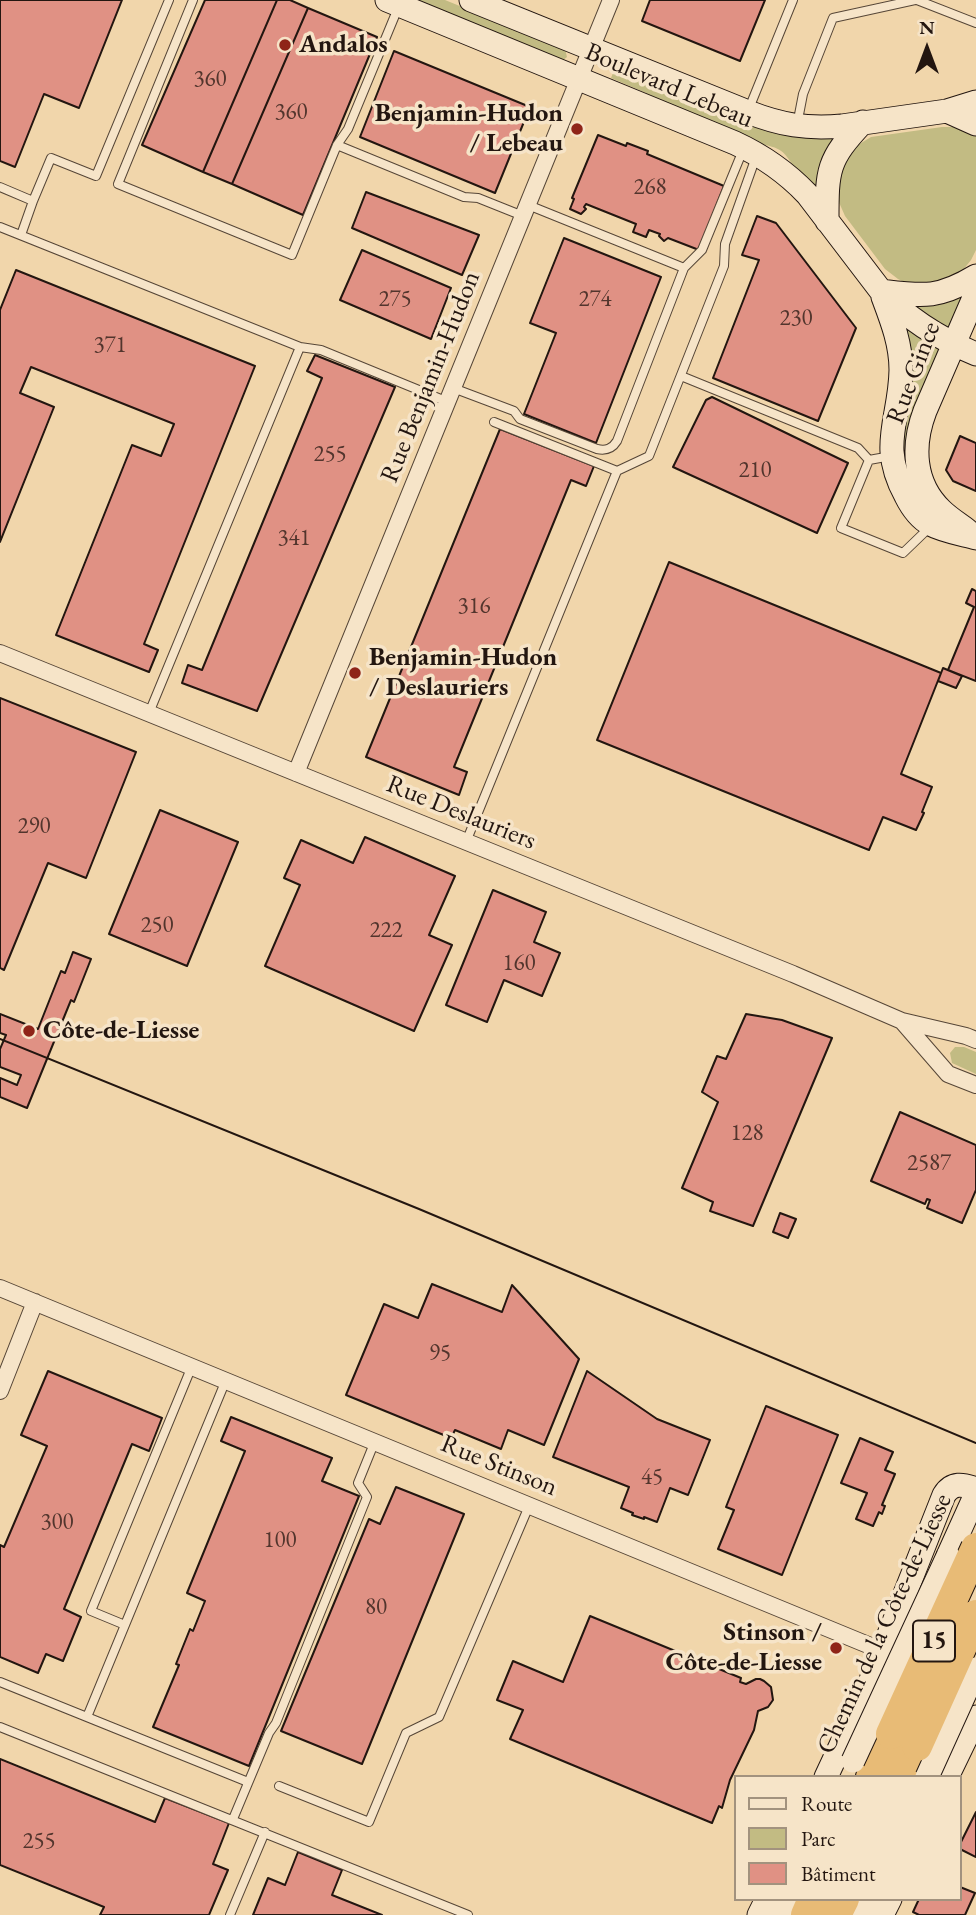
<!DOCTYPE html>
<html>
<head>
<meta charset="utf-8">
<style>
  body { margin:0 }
  #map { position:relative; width:976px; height:1915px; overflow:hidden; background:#f1d6ab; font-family:"EB Garamond",serif }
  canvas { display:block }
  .legend { position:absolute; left:734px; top:1775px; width:228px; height:126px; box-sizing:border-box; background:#f6e4c8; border:2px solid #a2927e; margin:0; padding:9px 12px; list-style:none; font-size:21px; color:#231610 }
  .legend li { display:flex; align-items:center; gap:14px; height:35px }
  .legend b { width:35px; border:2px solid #a2927e }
  .north { position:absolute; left:892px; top:14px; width:70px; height:70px; -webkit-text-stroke:5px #f6e4c8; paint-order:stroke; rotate:0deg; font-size:19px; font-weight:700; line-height:28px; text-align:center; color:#231610 }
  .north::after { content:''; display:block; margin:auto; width:24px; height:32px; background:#231610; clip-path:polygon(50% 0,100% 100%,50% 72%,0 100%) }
</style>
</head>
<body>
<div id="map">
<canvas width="976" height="1915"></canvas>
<ul class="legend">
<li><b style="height:9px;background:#f6e4c8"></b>Route</li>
<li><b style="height:19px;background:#c2bb83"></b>Parc</li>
<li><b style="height:19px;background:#e09184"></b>Bâtiment</li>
</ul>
<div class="north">N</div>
</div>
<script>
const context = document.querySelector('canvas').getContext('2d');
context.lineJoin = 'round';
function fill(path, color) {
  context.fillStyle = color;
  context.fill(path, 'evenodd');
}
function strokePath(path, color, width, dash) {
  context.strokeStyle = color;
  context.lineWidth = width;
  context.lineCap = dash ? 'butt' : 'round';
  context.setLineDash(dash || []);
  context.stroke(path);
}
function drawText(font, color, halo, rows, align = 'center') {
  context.font = font + ' "EB Garamond",serif';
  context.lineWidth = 7;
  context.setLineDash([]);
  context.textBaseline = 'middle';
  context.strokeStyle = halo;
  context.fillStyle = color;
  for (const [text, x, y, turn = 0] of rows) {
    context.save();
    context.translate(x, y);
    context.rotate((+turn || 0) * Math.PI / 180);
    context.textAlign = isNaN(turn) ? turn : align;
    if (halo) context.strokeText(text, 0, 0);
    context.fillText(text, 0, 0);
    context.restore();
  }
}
fill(new Path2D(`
  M411 0H445L565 49 567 57 562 61Z
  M615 68 832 137 834 138 817 188H814C809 182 803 176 797 170 785 156 786 149 765 145L645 95 646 93 611 78Z
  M942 127H958L976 135V250L971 260 959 275 944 284 906 283 898 279 885 269 845 216 838 200 839 173 853 148 871 137Z
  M962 296 964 297 949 333 909 303 930 306Z
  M904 324 942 349C926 386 897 429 907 471L902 454 903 427 911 387Z
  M955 1047H964L976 1052V1074L952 1063 950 1053Z`), '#c2bb83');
const building = new Path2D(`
  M0 0H122L79 108 44 94 15 167 0 161Z
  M205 0H277L203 172 142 145Z
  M277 0H290L308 8 232 184 203 172Z
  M650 0H765L740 61 642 21Z
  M308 8 377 37 303 215 232 184Z
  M394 51 530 107 495 193 360 137Z
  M598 135 626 146 627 143 648 151 647 154 724 186 699 250 668 238 664 241 659 236 660 234 649 230 646 237 633 232 636 224 586 204 584 207 586 209 581 214 570 209 574 199 572 198Z
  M366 192 479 235 462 275 352 228Z
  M757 216 776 223 856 328 818 421 713 378 759 260 742 255Z
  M564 238 661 277 596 443 524 414 556 333 530 323Z
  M362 250 451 288 431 339 340 300Z
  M16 270 255 366 144 644 158 650 149 672 56 635 132 445 161 456 174 424 31 367 20 393 54 407 0 542V310Z
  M315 355 395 387 257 711 182 683 188 665 202 670 322 378 307 371Z
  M712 397 848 463 817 533 673 467 706 400Z
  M500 429 594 466 586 486 571 480 454 767 467 772 459 795 366 757Z
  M960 436 976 443V491L953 481 946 470Z
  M669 562 941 673 901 774 932 787 922 812 924 813 916 830 883 817 869 850 597 740Z
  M972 589 976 591V681L948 670 974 607 966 603Z
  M943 668 962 676 956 688 938 681Z
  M0 698 136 752 86 878 48 863 4 970 0 968Z
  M160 810 238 842 187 966 109 934Z
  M365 837 455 876 429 935 452 945 414 1031 265 966 300 885 284 878 301 840 353 863Z
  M493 890 546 912 534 942 560 953 542 996 504 980 487 1022 446 1005Z
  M73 952 91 959 74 1002 71 1000 27 1108 0 1097V1078L17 1085 21 1075 0 1067V1049L6 1035 0 1033V1014L38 1029 61 971 65 973Z
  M746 1014 782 1020 832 1038 753 1226 710 1211 713 1202 682 1188 718 1102 702 1092 717 1056 726 1059Z
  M900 1112 976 1145V1190L962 1223 927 1208 930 1200 927 1199 925 1204 871 1181Z
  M780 1213 796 1219 788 1238 773 1232Z
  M432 1284 502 1312 512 1285 579 1359 544 1445 508 1430 501 1449 455 1430 451 1438 346 1395 384 1304 418 1318Z
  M48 1371 162 1418 149 1451 132 1444 64 1609 81 1617 63 1661 46 1654 38 1673 0 1657V1545L4 1547 47 1446 21 1435Z
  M587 1371 657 1419 710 1440 688 1495 670 1488 657 1522 644 1517V1519L632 1515 633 1513 621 1508 629 1487 553 1457Z
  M766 1406 838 1435 782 1575 718 1549 734 1510 726 1507Z
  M231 1417 332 1458 322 1481 359 1496 249 1766 153 1727 179 1665 176 1664 190 1629 193 1631 205 1601 187 1593 245 1451 221 1441Z
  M860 1438 893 1452 885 1470 895 1474 882 1505 885 1506 882 1514 879 1512 873 1526 856 1519 867 1493 841 1483Z
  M396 1487 464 1514 362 1764 281 1731 369 1519 380 1524Z
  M590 1616 741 1678 740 1682 746 1684 756 1679H760L764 1681 771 1687 773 1700 768 1707 758 1711 754 1730 730 1780 722 1808 719 1806 712 1823 510 1739 523 1710 497 1700 513 1661 563 1682Z
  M0 1759 155 1822 165 1798 229 1823 213 1864 228 1870 209 1915H100L104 1907 0 1865Z
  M976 1812V1857L960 1849V1844Z
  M298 1852 342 1870 332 1895 382 1915H253L268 1878 285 1885Z
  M960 1887 975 1893 965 1915H919L913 1912 919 1899H960Z`);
fill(building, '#e09184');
strokePath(building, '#231610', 2);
const lane = new Path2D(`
  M193 0 118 184 292 255 337 145 348 129 398 8
  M917 0 976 23
  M748 111 793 0
  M797 125 803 94 833 18 915 0
  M337 145 464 197 478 198 523 216
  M0 187 33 201 51 158 96 176 169 0
  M0 227 300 347 321 350 448 402
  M21 235 33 201
  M684 268 702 250 743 150
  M681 376 858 448 869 460 891 456
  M453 388 514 411 520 419 597 449C606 451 612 449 617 441L684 268 528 205
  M869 460 841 528 903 553 931 526
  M617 471 649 456 724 266 725 244 756 157
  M149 713 300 347
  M466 842 617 471 494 422
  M125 1625 91 1611 192 1366
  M0 1682 248 1782
  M87 1717 226 1380
  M0 1727 468 1915
  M279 1786 369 1822 406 1733 439 1717 529 1506
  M233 1819 269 1733 276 1723 367 1497 358 1483 375 1441
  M230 1915 265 1832`);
const street = new Path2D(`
  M0 653 793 974 902 1021 966 1036 976 1040
  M296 773 611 0
  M902 1021 948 1074 976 1085
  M0 1288 890 1654
  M0 1391 35 1302`);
const secondary = new Path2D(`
  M387 0 735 143C763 156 785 171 807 194L881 291C908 319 940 339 976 354
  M471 0 748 112C781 125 806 129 842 126L947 111 976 102
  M947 111 976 124
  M827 221C827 170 827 160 863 122
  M881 291C923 296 938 299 976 276
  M883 297C892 321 901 344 901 370 900 421 878 445 906 496 911 506 919 518 930 524 943 531 961 534 976 538
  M968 531C959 524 949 518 941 510 913 483 912 445 925 411L976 293
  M948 1556 976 1494
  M826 1777 869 1685 944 1495C952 1482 963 1484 976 1489
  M947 1777 976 1717
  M759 1915 767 1899
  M779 1915 787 1899
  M861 1915 869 1899
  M882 1915 890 1899`);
const highway = new Path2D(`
  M871 1777 891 1734
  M902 1777 917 1746
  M806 1915 813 1899
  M836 1915 844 1899`);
strokePath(lane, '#564637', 10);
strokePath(street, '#564637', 18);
strokePath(secondary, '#231610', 25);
strokePath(highway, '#231610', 32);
strokePath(lane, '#f6e4c8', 8);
strokePath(street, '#f6e4c8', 16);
strokePath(secondary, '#f6e4c8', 23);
strokePath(highway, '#e8bb76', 30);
strokePath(new Path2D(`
  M0 1039 419 1209 976 1443`), '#231610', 2);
const secondaryBridge = new Path2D(`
  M853 1761 948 1556
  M927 1777 976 1669`);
const highwayBridge = new Path2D(`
  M891 1734 976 1548
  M917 1746 976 1615`);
strokePath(secondaryBridge, '#231610', 25, []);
strokePath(highwayBridge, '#231610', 32, []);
strokePath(secondaryBridge, '#f6e4c8', 23);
strokePath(highwayBridge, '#e8bb76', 30);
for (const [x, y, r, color] of [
  [285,45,7,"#8f2418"],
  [577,129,7,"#8f2418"],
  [355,673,7,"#8f2418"],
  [29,1031,7,"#8f2418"],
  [836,1648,7,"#8f2418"]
]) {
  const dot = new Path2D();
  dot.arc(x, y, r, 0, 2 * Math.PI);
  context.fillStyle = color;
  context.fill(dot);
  strokePath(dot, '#f6e4c8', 2.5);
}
drawText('23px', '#52352d', null, [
  ["360",210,80],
  ["360",291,113],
  ["268",650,188],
  ["275",395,300],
  ["274",595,300],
  ["230",796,319],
  ["371",110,346],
  ["255",330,455],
  ["210",755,471],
  ["341",294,539],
  ["316",474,607],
  ["290",34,827],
  ["250",157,926],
  ["222",386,931],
  ["160",519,964],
  ["128",747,1134],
  ["2587",929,1164],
  ["95",440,1354],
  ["45",652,1478],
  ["300",57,1523],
  ["100",280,1541],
  ["80",376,1608],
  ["255",39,1842]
]);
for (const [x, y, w] of [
  [934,1641,42]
]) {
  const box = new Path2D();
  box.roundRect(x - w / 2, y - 20.5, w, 41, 5);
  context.fillStyle = '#f6e4c8';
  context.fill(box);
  strokePath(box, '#231610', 2);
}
drawText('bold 24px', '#231610', null, [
  ["15",934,1641]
]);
drawText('bold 26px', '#231610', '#f6e4c8', [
  ["Andalos",299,45],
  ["Benjamin-Hudon",563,114,"right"],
  ["/ Lebeau",563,144,"right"],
  ["Benjamin-Hudon",369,658],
  ["/ Deslauriers",369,688],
  ["Côte-de-Liesse",43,1031],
  ["Stinson /",822,1633,"right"],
  ["Côte-de-Liesse",822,1663,"right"]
], 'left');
drawText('26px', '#231610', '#f6e4c8', [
  ["Boulevard Lebeau",669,86,23],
  ["Rue Gince",914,373,-69],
  ["Rue Benjamin-Hudon",431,377,-68],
  ["Rue Deslauriers",461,813,22],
  ["Rue Stinson",499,1466,22],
  ["Chemin de la Côte-de-Liesse",885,1624,-65]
]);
</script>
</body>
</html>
